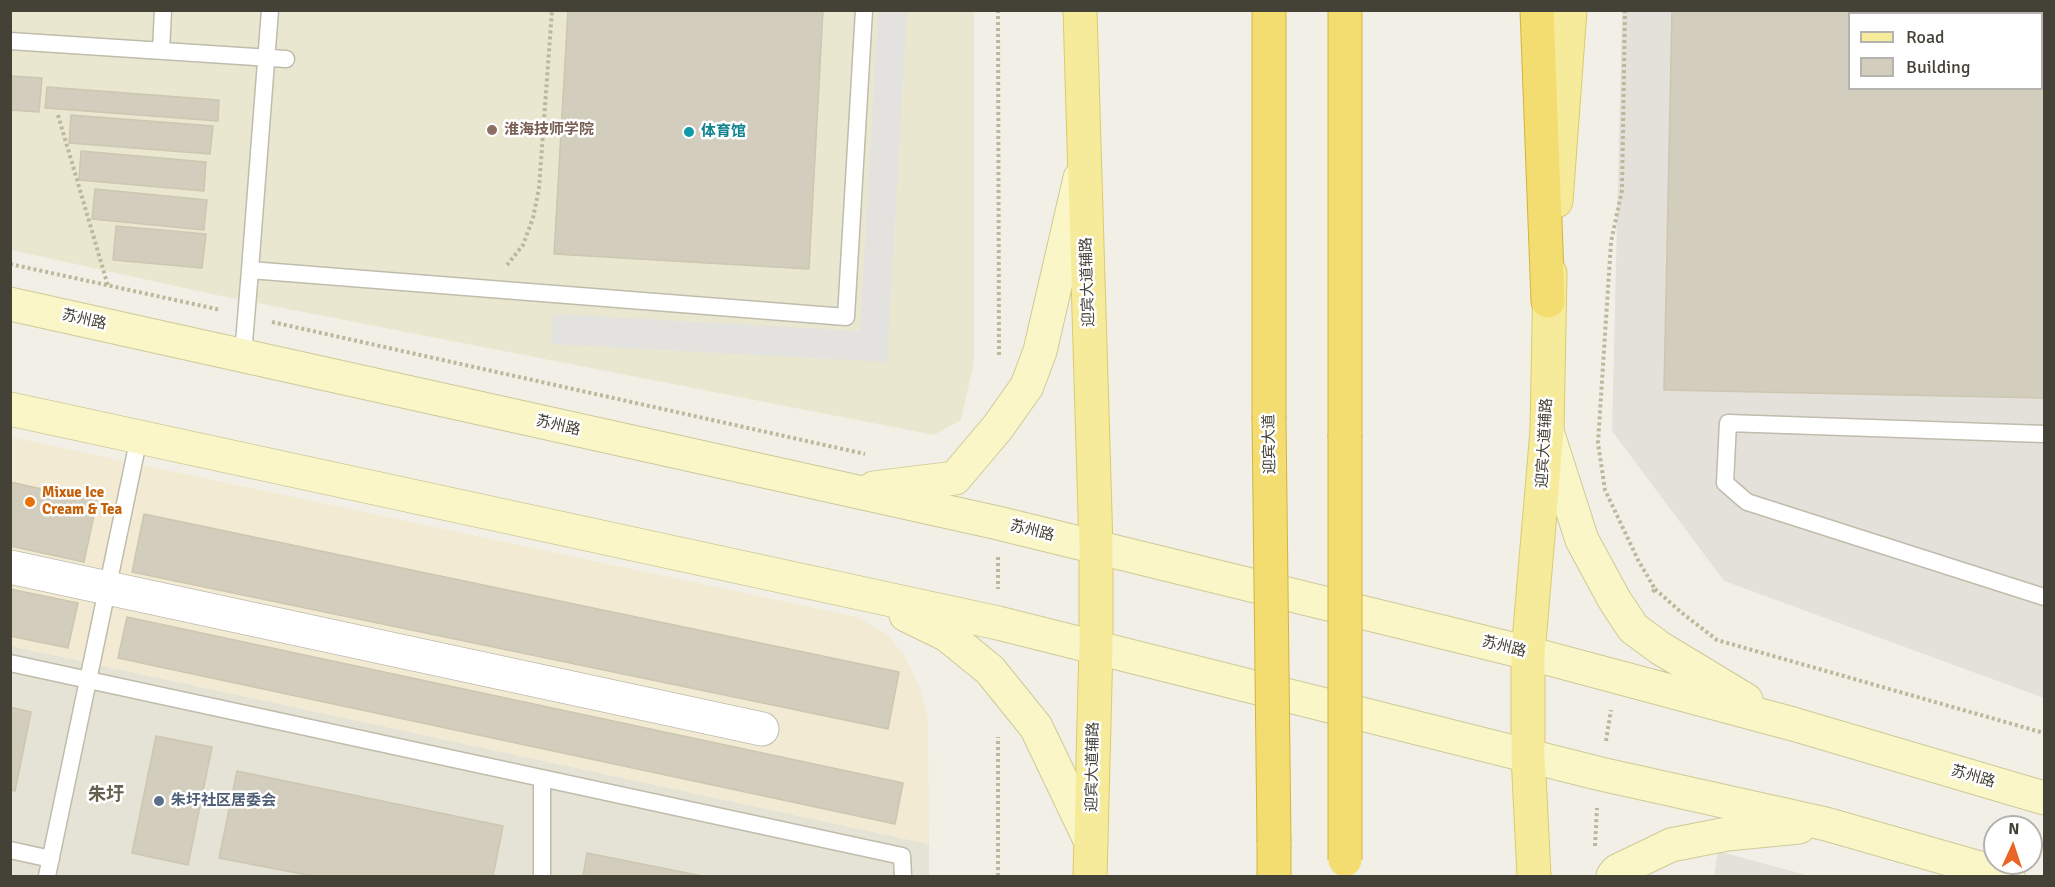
<!DOCTYPE html>
<html>
<head>
<meta charset="utf-8">
<style>
  body { margin:0 }
  #map { position:relative; width:2055px; height:887px; overflow:hidden; background:#f2f0e6; font-family:Signika,sans-serif }
  canvas { display:block }
  .frame { position:absolute; inset:0; border:12px solid #444136; pointer-events:none }
  .legend { position:absolute; left:1848px; top:12px; width:195px; height:78px; box-sizing:border-box; background:#fff; border:2px solid #b4b3af; margin:0; padding:8px 10px; list-style:none; font-size:18px; color:#444136 }
  .legend li { display:flex; align-items:center; gap:12px; height:30px }
  .legend b { width:30px; border:2px solid #b4b3af }
  .north { position:absolute; left:1983px; top:815px; width:60px; height:60px; box-sizing:border-box; background:#fff; border:2px solid #b4b3af; border-radius:50%; rotate:3deg; font-size:16px; font-weight:700; line-height:24px; text-align:center; color:#444136 }
  .north::after { content:''; display:block; margin:auto; width:21px; height:27px; background:#e96425; clip-path:polygon(50% 0,100% 100%,50% 72%,0 100%) }
</style>
</head>
<body>
<div id="map">
<canvas width="2055" height="887"></canvas>
<div class="frame"></div>
<ul class="legend">
<li><b style="height:8px;background:#f6eb9a"></b>Road</li>
<li><b style="height:16px;background:#d2cdbc"></b>Building</li>
</ul>
<div class="north">N</div>
</div>
<script>
const context = document.querySelector('canvas').getContext('2d');
context.lineJoin = 'round';
function fill(path, color) {
  context.fillStyle = color;
  context.fill(path, 'evenodd');
}
function strokePath(path, color, width, dash) {
  context.strokeStyle = color;
  context.lineWidth = width;
  context.lineCap = dash ? 'butt' : 'round';
  context.setLineDash(dash || []);
  context.stroke(path);
}
function drawText(font, color, halo, rows, align = 'center') {
  context.font = font + ' Signika,"Noto Sans SC",sans-serif';
  context.lineWidth = 5;
  context.setLineDash([]);
  context.textBaseline = 'middle';
  context.strokeStyle = halo;
  context.fillStyle = color;
  for (const [text, x, y, turn = 0] of rows) {
    context.save();
    context.translate(x, y);
    context.rotate((+turn || 0) * Math.PI / 180);
    context.textAlign = isNaN(turn) ? turn : align;
    if (halo) context.strokeText(text, 0, 0);
    context.fillText(text, 0, 0);
    context.restore();
  }
}
fill(new Path2D(`
  M11 646 929 844V876H11Z`), '#e5e3d5');
fill(new Path2D(`
  M11 437 857 617 888 635 904 655 919 686 928 718 929 844 11 646Z`), '#f2ead2');
fill(new Path2D(`
  M1622 11H2044V698L1724 581 1612 431ZM1850 14H2042V88H1850Z
  M1718 851 1810 876H1714Z`), '#e4e1db');
fill(new Path2D(`
  M11 11H974V363L961 420 934 435 216 295 11 250Z`), '#eae7d1');
fill(new Path2D(`
  M878 11H907L887 362 551 344 553 314 860 331Z`), '#e3e2de');
const building = new Path2D(`
  M568 10H823L809 269 554 254Z
  M1672 10H2044V398L1664 390ZM1850 14H2042V88H1850Z
  M10 76 42 78 39 112 10 110Z
  M47 87 219 100 218 121 45 108Z
  M71 115 213 126 210 154 69 143Z
  M81 151 206 162 204 191 79 180Z
  M95 189 207 200 204 230 92 219Z
  M116 226 206 234 202 268 113 260Z
  M10 482 97 501 84 562 10 546Z
  M144 514 899 672 888 729 132 572Z
  M10 589 78 603 68 648 10 636Z
  M127 617 903 783 895 824 118 658Z
  M10 707 31 712 15 791 10 790Z
  M156 736 212 747 188 865 132 853Z
  M237 771 503 826 493 876H312L219 858Z
  M587 853 702 876H583Z`);
fill(building, '#d2cdbc');
strokePath(building, '#cdc6b0', 1.5);
const lane = new Path2D(`
  M270 10 250 270 846 317 864 10
  M10 41 286 59
  M161 51 163 10
  M243 355 250 270
  M2044 434 1728 423 1725 483 1747 502 2044 597
  M10 663 902 856 903 876
  M10 850 51 859
  M47 876 139 437
  M542 876V778`);
const street = new Path2D(`
  M10 567 762 729`);
const secondary = new Path2D(`
  M10 304 998 523 1528 653 1793 724 2044 798
  M10 409 998 623 1601 774 1826 824 2008 876
  M1547 431 1582 540 1614 599 1633 628 1660 648 1746 700
  M874 488 955 478 998 427 1027 386 1040 351 1080 178
  M906 615 947 635 990 670 1036 727 1091 842
  M1613 876 1617 871 1671 845 1727 834 1799 827`);
const primary = new Path2D(`
  M1080 10 1096 547V646L1090 876
  M1556 201 1570 10
  M1534 876 1528 755V653L1547 431 1550 273`);
const highway = new Path2D(`
  M1269 10V416
  M1537 10 1548 301
  M1345 435V10
  M1274 842V876`);
strokePath(lane, '#bfbcac', 19);
strokePath(street, '#bfbcac', 35);
strokePath(secondary, '#cec999', 35);
strokePath(primary, '#dacb6c', 35);
strokePath(highway, '#d1b441', 35);
strokePath(new Path2D(`
  M998 10 999 358
  M1625 10 1622 190 1611 242 1598 443 1605 490 1638 560 1655 589 1652 593
  M58 115 108 286
  M10 264 221 310
  M507 265 523 245 533 218 539 188 552 10
  M272 322 865 454
  M998 557V589
  M1655 589 1682 613 1717 640 2044 733
  M1606 741 1611 710
  M1595 846 1597 808
  M998 876V737`), '#bdb79c', 4, [3, 3]);
strokePath(lane, '#fff', 16);
strokePath(street, '#fff', 33);
strokePath(secondary, '#faf6c7', 33);
strokePath(primary, '#f6eb9a', 33);
strokePath(highway, '#f3dd70', 33);
const highwayBridge = new Path2D(`
  M1269 416 1274 842
  M1345 435V860`);
strokePath(highwayBridge, '#d1b441', 35, []);
strokePath(highwayBridge, '#f3dd70', 33);
for (const [x, y, r, color] of [
  [492,130,6,"#8d6e63"],
  [689,132,6,"#0f9aa8"],
  [30,502,6,"#e8710a"],
  [159,801,6,"#5c6f8a"]
]) {
  const dot = new Path2D();
  dot.arc(x, y, r, 0, 2 * Math.PI);
  context.fillStyle = color;
  context.fill(dot);
  strokePath(dot, '#fff', 2);
}
drawText('bold 15px', '#785e54', '#fff', [
  ["淮海技师学院",504,130]
], 'left');
drawText('bold 15px', '#0d838f', '#fff', [
  ["体育馆",701,132]
], 'left');
drawText('15px', '#444136', '#fff', [
  ["迎宾大道辅路",1088,282,-92],
  ["苏州路",84,320,13],
  ["苏州路",558,426,13],
  ["迎宾大道辅路",1545,443,-87],
  ["迎宾大道",1270,444,-91],
  ["苏州路",1032,531,14],
  ["苏州路",1504,647,14],
  ["迎宾大道辅路",1093,767,-89],
  ["苏州路",1973,777,16]
]);
drawText('bold 15px', '#c56008', '#fff', [
  ["Mixue Ice",42,493],
  ["Cream & Tea",42,510]
], 'left');
drawText('bold 15px', '#4e5e75', '#fff', [
  ["朱圩社区居委会",171,801]
], 'left');
drawText('bold 18px', '#66604e', '#fff', [
  ["朱圩",106,795]
]);
</script>
</body>
</html>
